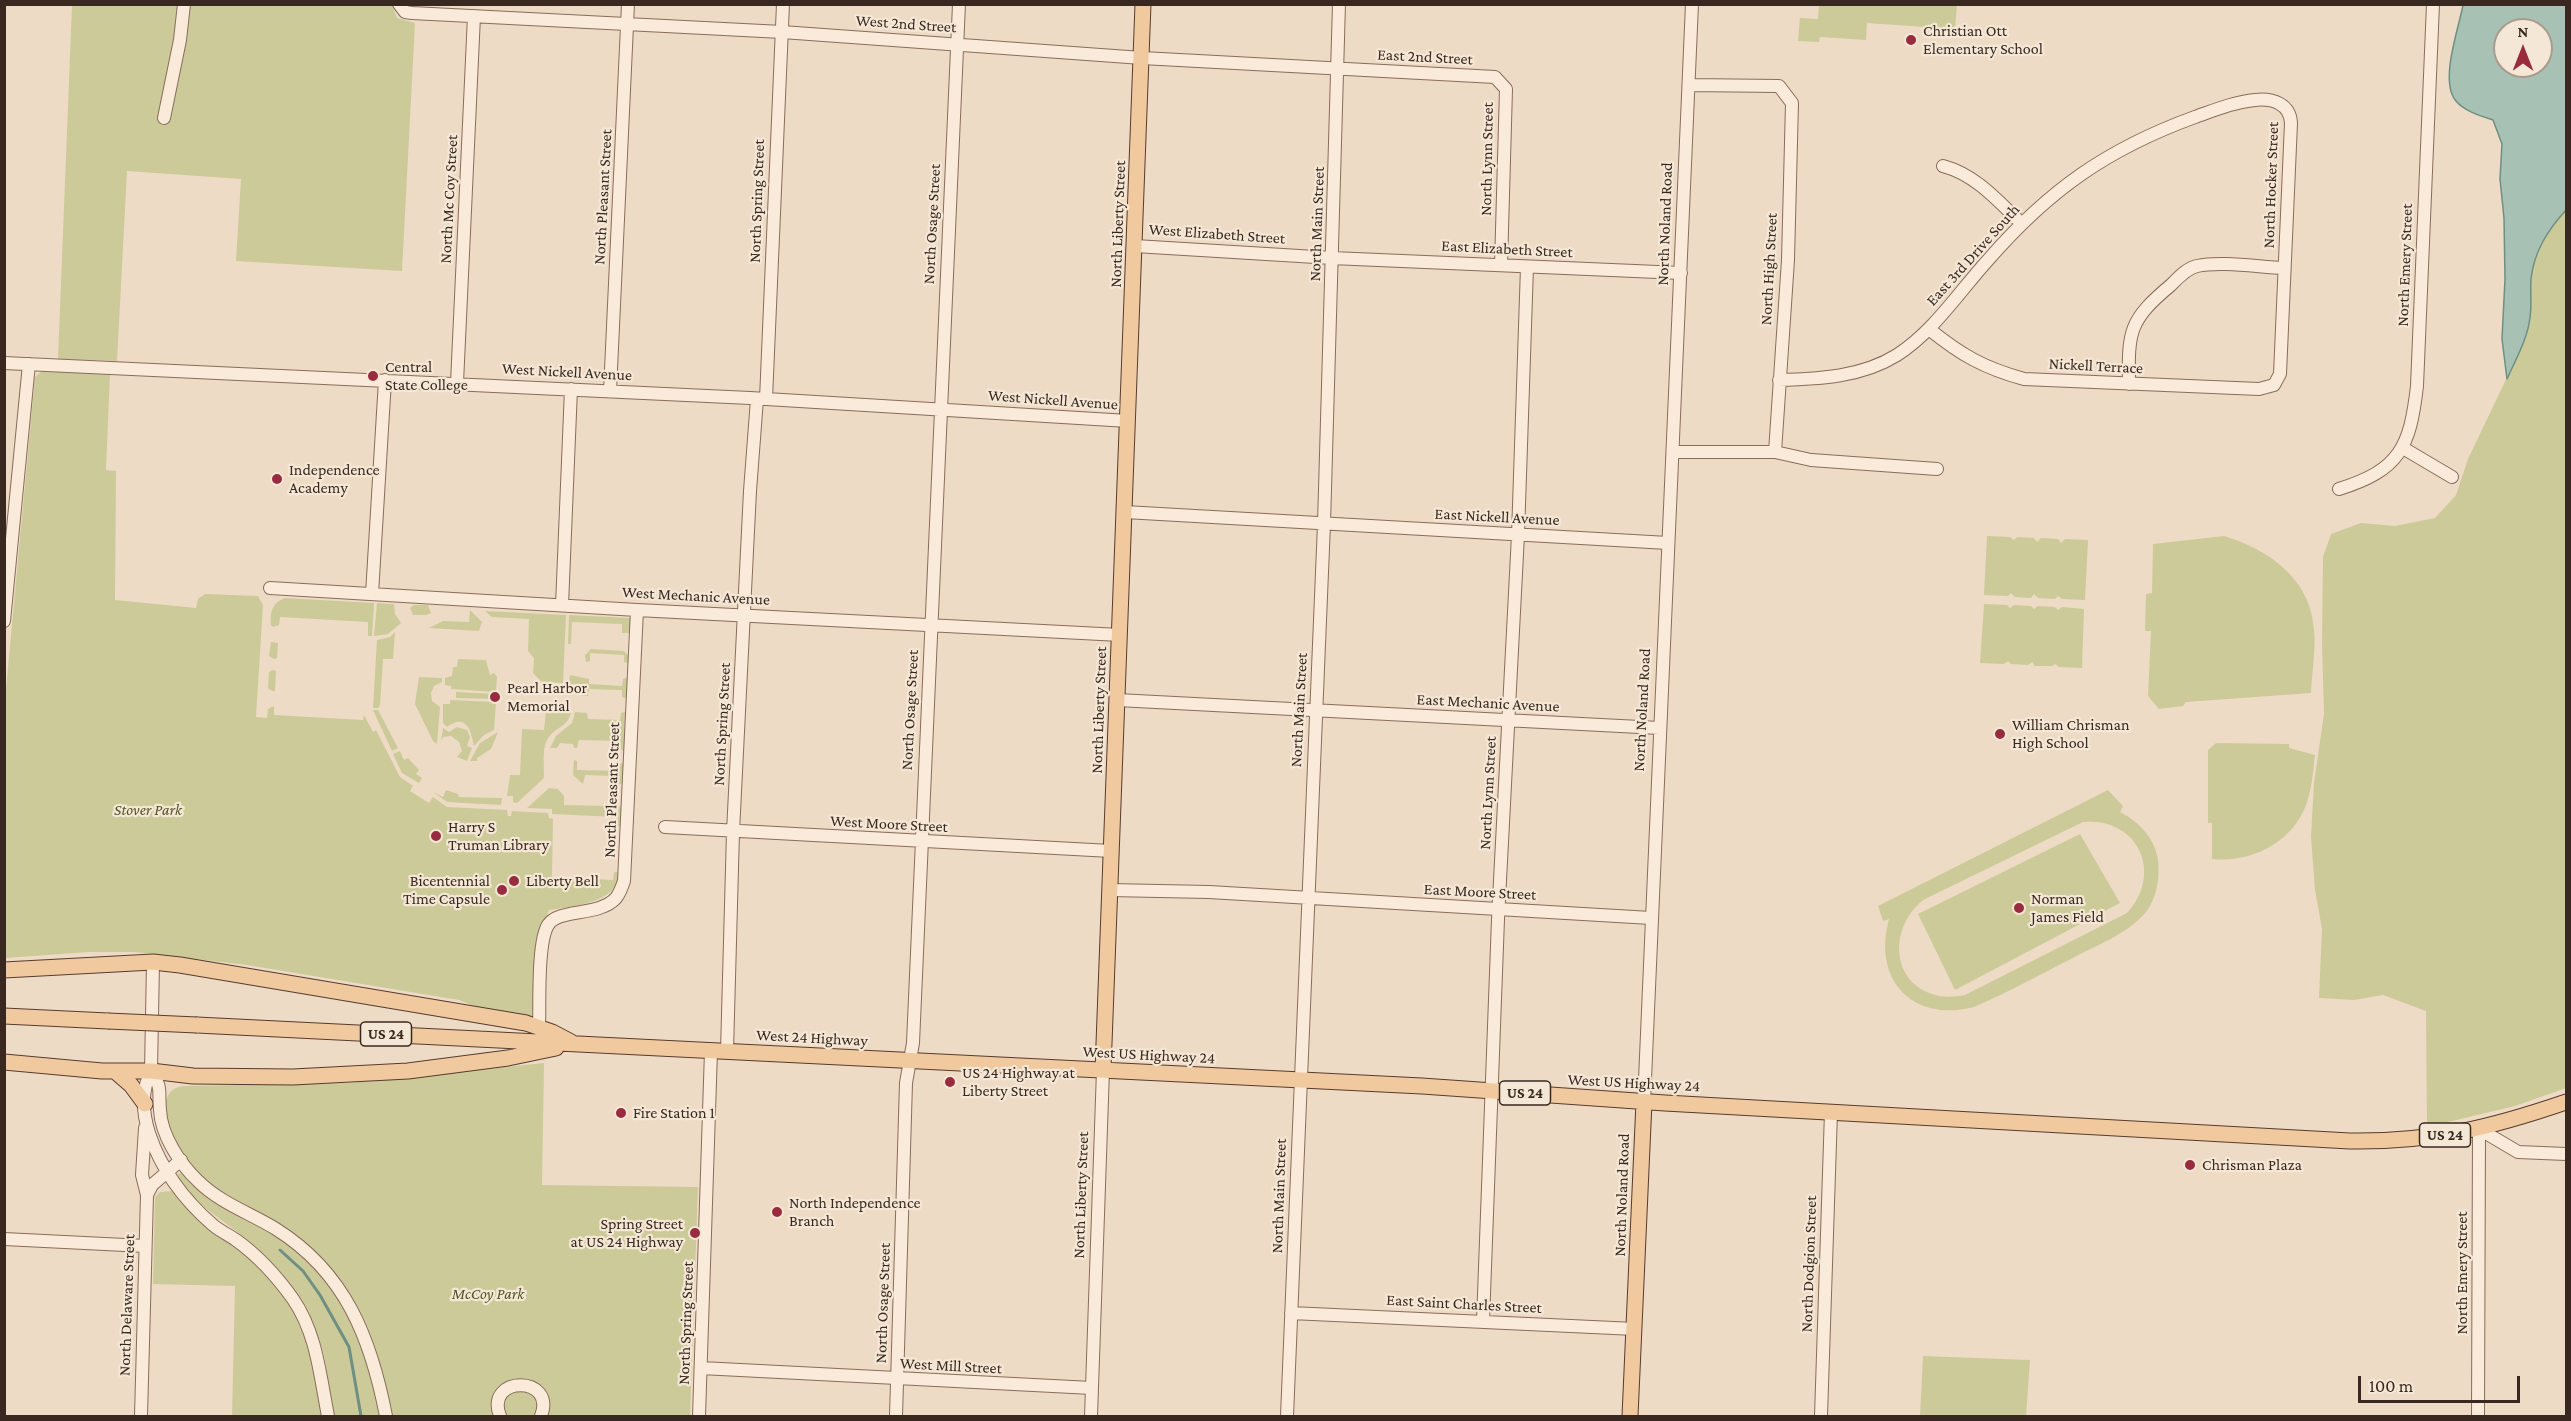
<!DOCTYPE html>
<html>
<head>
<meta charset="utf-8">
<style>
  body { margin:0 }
  #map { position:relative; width:2571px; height:1421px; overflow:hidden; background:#eedbc5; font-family:"Crimson Pro",serif }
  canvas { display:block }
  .frame { position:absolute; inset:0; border:6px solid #39281f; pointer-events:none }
  .north { position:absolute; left:2493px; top:18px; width:60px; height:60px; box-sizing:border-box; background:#f5e7d5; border:2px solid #aa9b8c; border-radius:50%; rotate:0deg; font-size:16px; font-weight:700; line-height:24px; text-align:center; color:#39281f }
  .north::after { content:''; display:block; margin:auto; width:21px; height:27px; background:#982c3e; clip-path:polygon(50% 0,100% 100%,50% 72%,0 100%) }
  .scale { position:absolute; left:2358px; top:1376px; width:162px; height:27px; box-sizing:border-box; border:3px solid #39281f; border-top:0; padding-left:8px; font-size:18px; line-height:21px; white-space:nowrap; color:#39281f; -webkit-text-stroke:4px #f5e7d5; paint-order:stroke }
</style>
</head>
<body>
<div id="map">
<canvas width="2571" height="1421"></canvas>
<div class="frame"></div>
<div class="north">N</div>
<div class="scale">100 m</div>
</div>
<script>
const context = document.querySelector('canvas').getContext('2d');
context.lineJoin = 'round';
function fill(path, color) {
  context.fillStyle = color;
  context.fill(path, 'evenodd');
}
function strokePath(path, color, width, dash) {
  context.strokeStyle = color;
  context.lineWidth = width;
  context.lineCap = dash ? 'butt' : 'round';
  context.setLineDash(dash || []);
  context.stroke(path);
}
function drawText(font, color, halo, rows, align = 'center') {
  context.font = font + ' "Crimson Pro",serif';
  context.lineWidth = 4.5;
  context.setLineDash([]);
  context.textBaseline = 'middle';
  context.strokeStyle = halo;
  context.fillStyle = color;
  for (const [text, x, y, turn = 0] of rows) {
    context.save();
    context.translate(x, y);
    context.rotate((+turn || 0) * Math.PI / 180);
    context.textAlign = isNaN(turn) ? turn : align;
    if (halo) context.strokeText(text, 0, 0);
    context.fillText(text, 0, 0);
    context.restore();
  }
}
fill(new Path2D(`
  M72 5H392L397 18 415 23 402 271 236 261 241 179 127 171 117 361 58 359Z
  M1819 5H1957L1955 29 1867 23 1866 40 1820 37 1819 42 1798 41 1800 18 1818 19Z
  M2566 210V1088L2515 1106 2427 1127 2426 1011 2383 995 2354 1000 2319 998 2322 929 2315 890 2311 837 2314 783 2324 714 2322 644 2323 557 2331 534 2361 523 2395 526 2435 518 2456 495 2468 459 2521 348 2530 318 2531 279 2536 252 2555 222Z
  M42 371 110 373 106 470 116 471 115 600 196 608 198 599 205 594 258 596 263 605 256 717 267 718 268 709 274 706V715L363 720 364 715 373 732 376 730 400 777 413 786 410 791 429 803 433 797 447 807 507 810 508 816H511L512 811 548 813 549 818 553 819 552 877 613 880 614 872H618C623 902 570 907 549 910L542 927 532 1018 481 1009 459 1000 247 965 134 952H89L5 958V700L35 377Z
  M1987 536 2010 537 2014 540 2017 537 2034 538 2037 542 2041 538 2058 539 2061 543 2065 539 2088 540 2085 600 2062 599 2058 596 2055 599 2038 598 2034 594 2031 598 2015 597 2011 593 2008 596 1984 595Z
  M2224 536C2265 548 2307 576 2313 622 2317 644 2312 670 2311 693L2186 702 2183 706 2159 709 2148 696 2151 631H2145L2146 594 2152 593 2153 544Z
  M285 598 374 603 372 636H368V622L280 617 279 625 273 627 271 625C270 612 272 603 285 598Z
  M377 603 394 604 395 614 401 623 388 634 374 636Z
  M1984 604 2007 605 2010 608 2014 605 2031 606 2034 609 2038 606 2055 607 2058 610 2062 607 2084 609 2082 668 2059 667 2055 664 2052 666H2035L2032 662 2028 665 2011 664 2008 661 2004 664 1980 663Z
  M414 605H428L431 613 426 615H413L410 608Z
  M470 610 482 622 479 631 429 628 443 621 469 622Z
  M485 611 566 615 563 683 542 682 533 673 534 658 528 651 529 619 492 617Z
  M569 615 630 618V633H622V624L572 622 571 644H568Z
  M395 632 393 659H383L380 705 378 708H373L377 640 390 637Z
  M271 642 278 643 277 658 274 659 269 656Z
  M591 649 624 651 628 655V663L624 662V655L590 653V661L586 662 585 655Z
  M458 659 486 660 490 675 494 673 497 677 496 692 451 689V686L445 685V678L452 676 453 667H457Z
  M273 670 276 671 275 691H272L268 688 269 672Z
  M570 675 589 679V684L622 686 623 679 627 677V699L622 697V690L589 689 588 696H582V684H569Z
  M419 677 442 678V682L434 686 431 693 432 701 440 707 437 744 433 741 415 704Z
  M542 684 563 685V694L542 693Z
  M456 692 496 694V699L456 698Z
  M450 700 496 702 494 730 484 735 474 746C471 733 468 712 447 727L443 723V704H450Z
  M373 710H378L398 748 392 751Z
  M546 711 571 712C569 727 554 727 547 740 542 750 544 767 544 778L517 803 513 802V796H507L510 775H520L522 729 544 730Z
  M575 712 587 713 588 719 620 720 621 713 625 712 624 751 620 749V741L579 740 577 748H574L573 744 560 743 557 748H550L556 736 572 723Z
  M443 728 449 732 457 727 467 730 470 737 467 746 472 748 467 761 457 757 462 751 459 742 451 736 443 737 441 742Z
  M498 732 491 749 477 758V761H470L480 743Z
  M2216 743 2289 744V748L2315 755C2313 772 2312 789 2306 805 2292 843 2251 863 2212 859V823H2208V750Z
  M400 751 404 760 408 758 419 770 416 774 422 778 419 783 402 773 393 754Z
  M574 760 577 761V770L619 771V764L623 763V783L617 785 616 776 585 775 583 784 573 775Z
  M549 788 558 789 564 796V805L609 806V799L614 798 623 811 621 827 616 825V817L552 814V809L527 808Z
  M446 790 458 794 459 797 502 798 501 805 447 802 433 792 443 797Z
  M2108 790 2123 806 2120 812C2138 821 2155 838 2158 860 2160 877 2157 898 2146 912 2127 935 2094 946 2069 960 2037 976 2007 993 1974 1007 1913 1023 1872 980 1889 919L1883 921 1878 906ZM2083 822C2138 817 2164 873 2127 913L1965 995C1954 997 1943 998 1932 994 1888 979 1891 923 1925 899Z
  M2080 834 2120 903 1955 990 1918 914Z
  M544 1063 542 1185 698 1187 690 1416H391C380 1356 371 1315 330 1267 281 1210 176 1195 166 1111 165 1096 170 1087 185 1086L346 1083Z
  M181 1172C196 1188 211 1203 231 1213 241 1219 253 1223 264 1229 316 1259 350 1306 370 1362 376 1379 377 1399 380 1416H333C330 1394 328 1370 322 1348 312 1313 269 1258 240 1234 218 1216 191 1202 177 1175Z
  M172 1191 244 1251 286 1294 306 1328 323 1416H232L235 1286 153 1284 155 1197 160 1192Z
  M1923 1356 2030 1360 2026 1416H1920Z`), '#ccca99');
const water = new Path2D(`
  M2463 5H2566V210C2548 230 2534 251 2531 279 2530 292 2532 305 2530 317 2528 338 2516 359 2507 379L2502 339 2505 279 2504 218 2500 179 2502 144 2493 120C2481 116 2464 111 2456 101 2439 81 2459 28 2463 5ZM2505 30H2541V66H2505Z`);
fill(water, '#a7c1b5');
strokePath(water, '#6d9082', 1.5);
strokePath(new Path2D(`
  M280 1250 303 1271 320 1295 349 1347 361 1416`), '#6d9082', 3);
const minor = new Path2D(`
  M399 4 405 12 412 13 782 32 1142 58 1495 77 1506 89 1501 265
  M1689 85 1779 86 1792 103 1788 260 1775 452
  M164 118 180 40 184 4
  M1943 166C1976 175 1997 200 2021 223
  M1135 246 1332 258 1681 273
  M1929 329C1961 355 1984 368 2024 379L2259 389 2274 385
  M4 363 750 398 1128 421
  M1779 380C1819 379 1862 377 1897 355 1934 331 1959 292 1988 260 2049 190 2107 149 2195 117 2215 110 2234 102 2255 100 2273 98 2290 104 2291 123L2280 374 2274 385
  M457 383 474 16
  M2129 384C2128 331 2129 320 2171 285 2178 278 2187 268 2197 266 2221 261 2258 267 2284 268
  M610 391 628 4
  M766 399 783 4
  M2403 448 2452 477
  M1673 452H1775L1811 460 1937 469
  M2339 489C2400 470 2410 447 2417 386L2433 4
  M1125 512 1668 543
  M270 588 637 610 1120 635
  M372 594 385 380
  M562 605 571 389
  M4 621 29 364
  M1117 700 1659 728
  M665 827 1111 851
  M1109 890 1209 892 1651 918
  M153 962 151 1071C141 1091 142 1111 149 1133 161 1169 184 1200 213 1225 220 1231 229 1235 236 1240 257 1255 278 1278 293 1299 317 1334 320 1376 328 1416
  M539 1028C540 1005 537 943 548 925 558 908 599 917 616 898 619 894 622 887 624 881L637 610
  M727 1051 733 832 750 491 757 399
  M151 1071C163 1090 158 1089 160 1110 161 1135 180 1164 198 1181 220 1203 250 1213 276 1229 346 1273 371 1339 386 1416
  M1644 1102 1692 4
  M145 1128 142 1175 147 1195
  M2479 1129 2518 1152 2566 1154
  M4 1239 145 1246
  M1291 1313 1635 1329
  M1483 1321 1498 919 1518 535 1527 267
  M701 1368 1092 1388
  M141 1416 147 1195 152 1185 181 1160
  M500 1416C484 1375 557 1375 541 1416
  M699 1416 711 1051
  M896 1416 906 1083 913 1043 959 4
  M1091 1416 1103 1070
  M1287 1416 1324 524 1339 4
  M1821 1416 1831 1112
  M2478 1416 2479 1129`);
const major = new Path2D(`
  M4 970 153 962 180 965 526 1023 552 1032 571 1042
  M4 1016 108 1021
  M197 1025 1422 1086 1665 1103 2350 1141C2433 1142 2490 1128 2566 1102
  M4 1062 102 1071H151L193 1076 293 1077 408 1071 508 1058 556 1048
  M1103 1070 1143 4
  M116 1072 131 1085 145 1104
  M1630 1416 1644 1102`);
strokePath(minor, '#896c5b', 14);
strokePath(major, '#573b2f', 17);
strokePath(minor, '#f9ead9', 12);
strokePath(major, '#f0c99e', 15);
const majorBridge = new Path2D(`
  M108 1021 197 1025`);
strokePath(majorBridge, '#573b2f', 17, []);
strokePath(majorBridge, '#f0c99e', 15);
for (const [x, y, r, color] of [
  [1911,40,6,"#982c3e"],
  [373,376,6,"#982c3e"],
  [277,479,6,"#982c3e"],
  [495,697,6,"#982c3e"],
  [2000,734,6,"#982c3e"],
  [436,836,6,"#982c3e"],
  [514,881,6,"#982c3e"],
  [502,890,6,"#982c3e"],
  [2019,908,6,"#982c3e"],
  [950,1082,6,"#982c3e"],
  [621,1113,6,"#982c3e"],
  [2190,1165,6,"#982c3e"],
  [777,1212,6,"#982c3e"],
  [695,1233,6,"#982c3e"]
]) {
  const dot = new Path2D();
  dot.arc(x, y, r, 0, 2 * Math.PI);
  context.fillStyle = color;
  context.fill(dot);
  strokePath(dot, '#f5e7d5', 2);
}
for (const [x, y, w] of [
  [386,1034,51],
  [1525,1093,51],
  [2445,1135,51]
]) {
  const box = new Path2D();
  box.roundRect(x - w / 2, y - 12, w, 24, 4.5);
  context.fillStyle = '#f5e7d5';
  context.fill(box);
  strokePath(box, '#39281f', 1.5);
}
drawText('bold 15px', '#39281f', null, [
  ["US 24",386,1034],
  ["US 24",1525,1093],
  ["US 24",2445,1135]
]);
drawText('16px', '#39281f', '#f5e7d5', [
  ["West 2nd Street",906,24,4],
  ["East 2nd Street",1425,57,3],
  ["North Lynn Street",1487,159,-89],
  ["North Hocker Street",2271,185,-88],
  ["North Pleasant Street",603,197,-87],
  ["North Mc Coy Street",449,199,-87],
  ["North Spring Street",757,201,-88],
  ["North Osage Street",932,224,-87],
  ["North Liberty Street",1118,224,-88],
  ["North Main Street",1317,224,-88],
  ["North Noland Road",1665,224,-88],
  ["West Elizabeth Street",1217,234,4],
  ["East Elizabeth Street",1507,249,3],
  ["East 3rd Drive South",1973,255,-48],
  ["North Emery Street",2405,265,-88],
  ["North High Street",1769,269,-87],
  ["Nickell Terrace",2096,366,3],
  ["West Nickell Avenue",567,372,3],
  ["West Nickell Avenue",1053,400,4],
  ["East Nickell Avenue",1497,517,3],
  ["West Mechanic Avenue",696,596,3],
  ["East Mechanic Avenue",1488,703,3],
  ["North Osage Street",910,710,-87],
  ["North Liberty Street",1099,710,-88],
  ["North Main Street",1299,710,-87],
  ["North Noland Road",1642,710,-87],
  ["North Spring Street",722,724,-87],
  ["North Pleasant Street",612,790,-88],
  ["North Lynn Street",1488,793,-87],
  ["West Moore Street",889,824,3],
  ["East Moore Street",1480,892,3],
  ["West 24 Highway",812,1038,3],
  ["West US Highway 24",1149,1055,3],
  ["West US Highway 24",1634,1083,3],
  ["North Liberty Street",1081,1195,-88],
  ["North Noland Road",1622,1195,-88],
  ["North Main Street",1279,1196,-88],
  ["North Dodgion Street",1809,1264,-88],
  ["North Emery Street",2462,1273,-90],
  ["North Osage Street",883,1303,-88],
  ["East Saint Charles Street",1464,1304,3],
  ["North Delaware Street",127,1305,-88],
  ["North Spring Street",686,1323,-88],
  ["West Mill Street",951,1366,3]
]);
drawText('16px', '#39281f', '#f5e7d5', [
  ["Christian Ott",1923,31],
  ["Elementary School",1923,49],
  ["Central",385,367],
  ["State College",385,385],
  ["Independence",289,470],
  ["Academy",289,488],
  ["Pearl Harbor",507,688],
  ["Memorial",507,706],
  ["William Chrisman",2012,725],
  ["High School",2012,743],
  ["Harry S",448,827],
  ["Truman Library",448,845],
  ["Bicentennial",490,881,"right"],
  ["Time Capsule",490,899,"right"],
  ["Liberty Bell",526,881],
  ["Norman",2031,899],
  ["James Field",2031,917],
  ["US 24 Highway at",962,1073],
  ["Liberty Street",962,1091],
  ["Fire Station 1",633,1113],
  ["Chrisman Plaza",2202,1165],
  ["North Independence",789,1203],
  ["Branch",789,1221],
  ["Spring Street",683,1224,"right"],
  ["at US 24 Highway",683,1242,"right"]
], 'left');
drawText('italic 16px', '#515626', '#f5e7d5', [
  ["Stover Park",148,810],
  ["McCoy Park",488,1294]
]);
</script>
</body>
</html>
